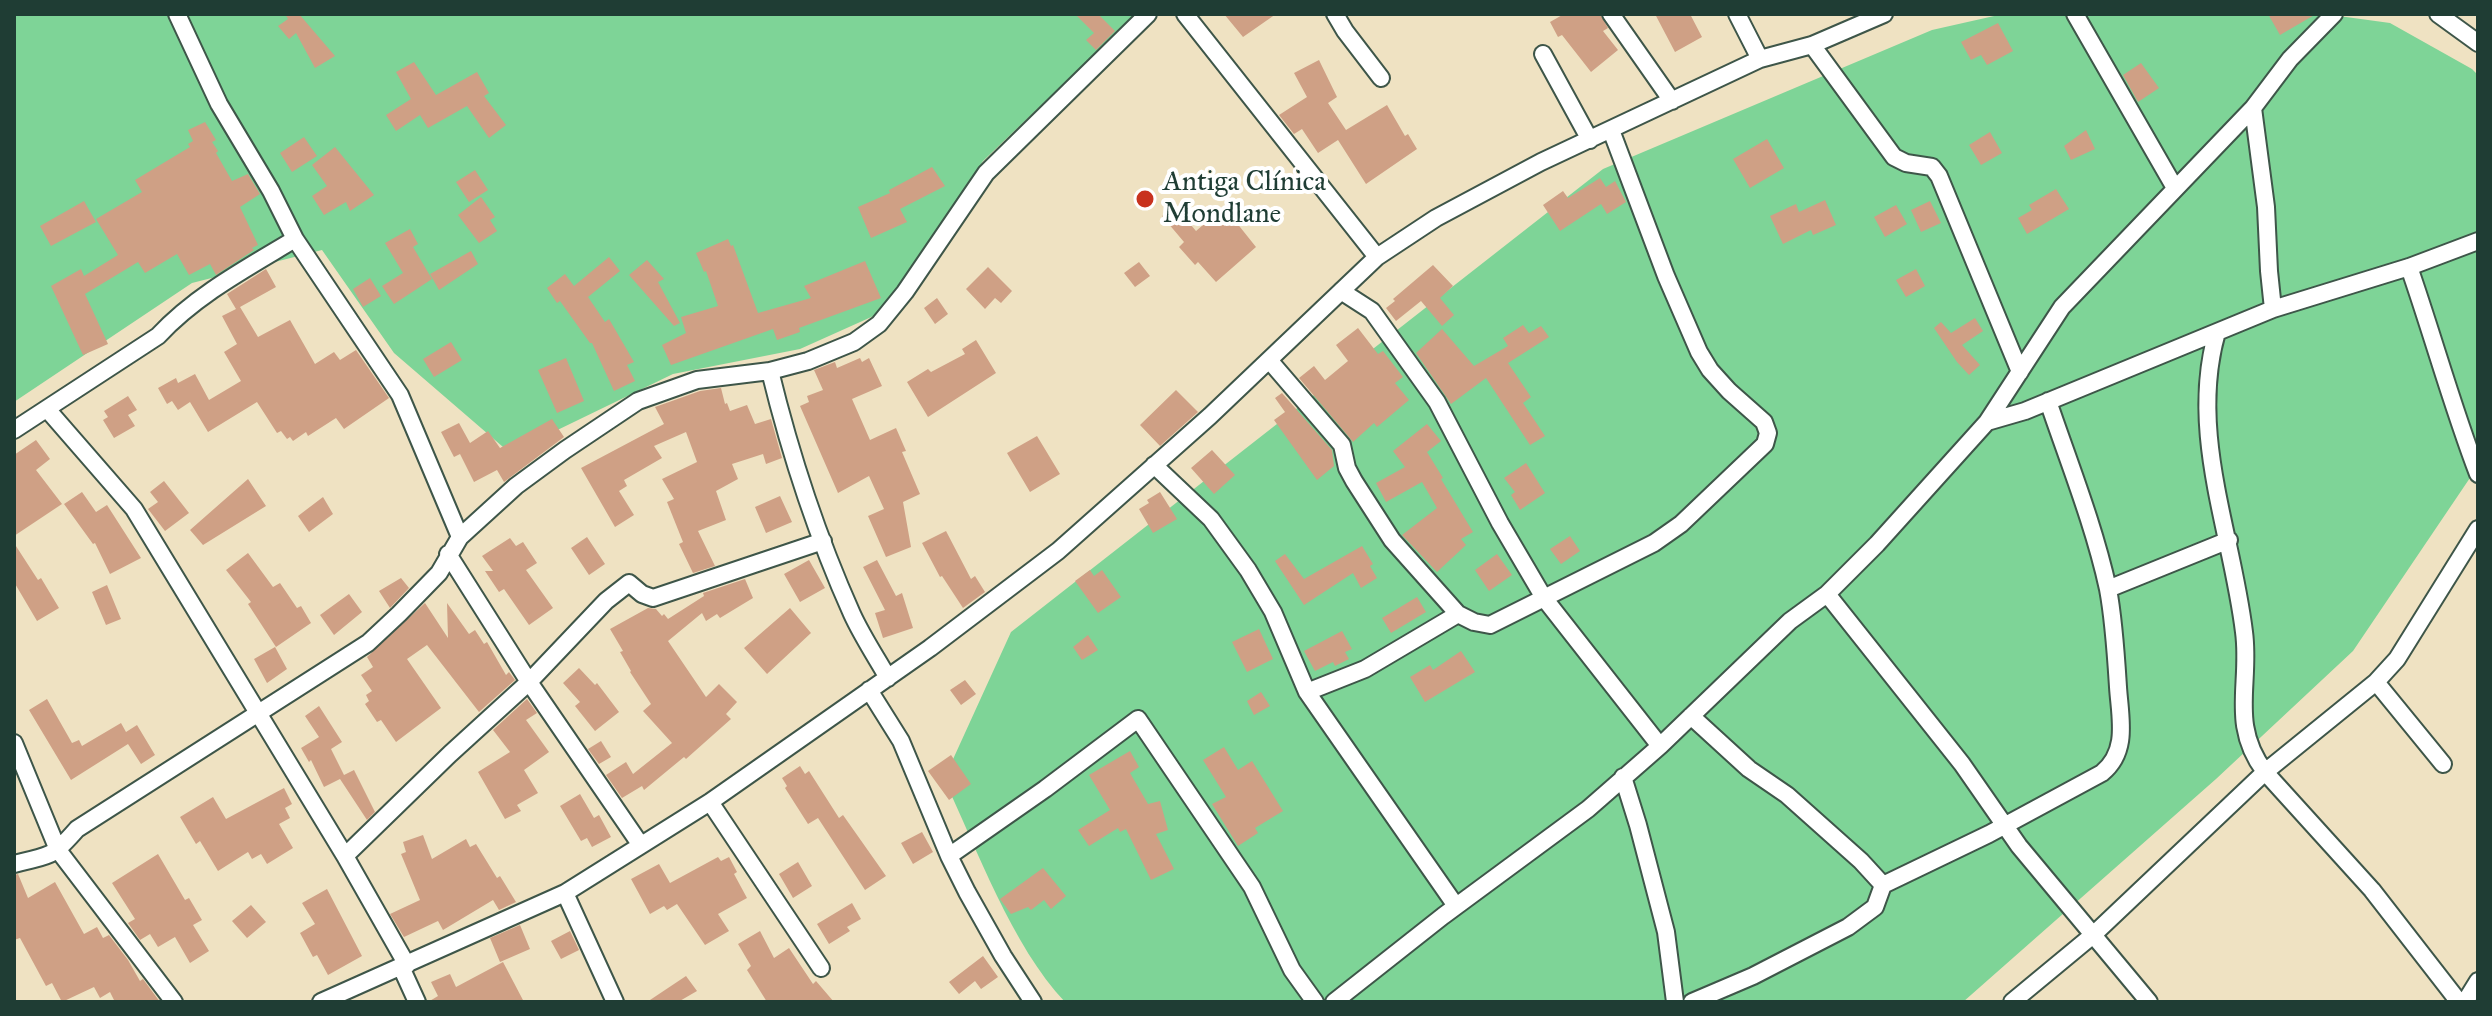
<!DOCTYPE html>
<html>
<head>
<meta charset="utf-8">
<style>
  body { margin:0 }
  #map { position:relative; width:2492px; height:1016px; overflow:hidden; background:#efe2c2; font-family:"IM FELL Great Primer",serif }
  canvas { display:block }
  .frame { position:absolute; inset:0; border:16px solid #1f3d34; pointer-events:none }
</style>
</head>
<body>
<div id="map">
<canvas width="2492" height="1016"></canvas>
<div class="frame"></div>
</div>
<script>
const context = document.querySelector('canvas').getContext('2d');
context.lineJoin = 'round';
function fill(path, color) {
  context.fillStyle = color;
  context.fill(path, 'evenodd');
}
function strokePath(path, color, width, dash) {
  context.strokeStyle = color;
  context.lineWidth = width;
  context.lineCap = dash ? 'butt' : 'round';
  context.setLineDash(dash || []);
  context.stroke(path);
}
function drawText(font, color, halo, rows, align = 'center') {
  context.font = font + ' "IM FELL Great Primer",serif';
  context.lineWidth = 8;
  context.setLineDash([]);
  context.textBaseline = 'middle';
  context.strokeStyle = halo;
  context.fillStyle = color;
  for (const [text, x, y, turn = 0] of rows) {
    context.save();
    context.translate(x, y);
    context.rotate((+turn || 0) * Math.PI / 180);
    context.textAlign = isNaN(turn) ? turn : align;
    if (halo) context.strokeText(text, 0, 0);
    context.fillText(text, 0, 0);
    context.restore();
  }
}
fill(new Path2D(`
  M14 14H1141L1079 69 983 161 903 287 878 314 800 349 673 374 510 453 394 353 322 250 192 283 14 402Z
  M2003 14H2324L2390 23 2472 69 2478 75V466L2353 651 2216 779 1963 1002H1065C1012 946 977 849 944 779L1011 632 1603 169 1932 30Z`), '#7ed497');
fill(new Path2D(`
  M285 14H299L335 56 315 68 296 33 289 39 278 26 288 19Z
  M1075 14H1098L1115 31 1096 50 1086 40 1094 33Z
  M1224 14H1276L1243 37Z
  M1564 14H1600L1608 28 1603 31 1618 50 1591 72 1562 35 1558 37 1550 22Z
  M1655 14H1690L1702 37 1675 52Z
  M2268 14H2316L2280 35Z
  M1998 23 2013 51 1987 65 1981 55 1971 60 1961 42Z
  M1319 60 1337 97 1328 103 1346 130 1387 105 1405 136 1408 134 1417 149 1366 184 1338 140 1318 153 1302 129 1294 134 1279 115 1307 97 1294 73Z
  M414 62 436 95 477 72 489 93 484 96 506 125 489 138 467 106 428 128 420 115 396 131 386 115 411 99 396 72Z
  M2141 63 2159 88 2138 102 2123 75Z
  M205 122 216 140 212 142 218 151 216 153 232 181 248 174 260 194 240 207 258 245 252 248 254 250 216 275 210 264 189 275 177 254 145 273 138 262 85 294 108 344 83 355 51 286 81 269 84 276 118 255 96 219 142 192 135 180 190 147 188 144 193 141 188 130Z
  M2086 130 2095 149 2071 160 2064 146Z
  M1990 132 2002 153 1981 165 1969 145Z
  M304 137 317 156 292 172 280 153Z
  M1767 139 1784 168 1750 188 1733 159Z
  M335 147 374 195 350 211 346 202 324 215 312 196 327 186 312 165Z
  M932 167 945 186 900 209 907 222 871 238 858 207 890 193 889 190Z
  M475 170 488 190 469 202 456 182Z
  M1600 178 1606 187 1615 181 1626 202 1607 214 1601 204 1560 231 1543 205 1563 191 1568 198Z
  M2056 189 2069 209 2027 234 2018 218 2032 210 2029 205Z
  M481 197 495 217 490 220 497 231 479 243 458 215Z
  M1825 200 1836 225 1813 235 1811 230 1783 244 1770 216 1796 204 1799 212Z
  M84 201 96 222 51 246 40 226Z
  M1930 201 1941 223 1921 232 1911 210Z
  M1896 205 1907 224 1885 237 1874 217Z
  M1175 206 1196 231 1224 207 1256 247 1216 282 1198 262 1195 265 1179 247 1184 242 1162 216Z
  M410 229 418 244 413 247 432 279 394 304 382 286 403 273 385 243Z
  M728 239 731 246 733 245 758 313 811 298 804 286 865 261 881 298 799 328 800 332 777 340 773 329 671 365 662 345 686 333 681 317 718 306 706 271 704 272 696 253Z
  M471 251 478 264 439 290 430 274Z
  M609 257 620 271 588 297 605 322 609 319 634 362 627 365 635 381 614 391 592 343H590L560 301 557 303 547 288 565 274 574 286Z
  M647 260 664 279 658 282 680 323 674 326 629 275Z
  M1139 262 1150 276 1135 287 1124 273Z
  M1433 265 1453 286 1440 298 1454 315 1442 326 1421 301 1396 321 1386 308 1395 301 1393 299Z
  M988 267 1012 291 1001 303 995 298 985 309 966 289Z
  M266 269 276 287 240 307 258 337 290 320 315 364 334 352 340 360 356 350 389 398 344 429 336 418 308 436 306 432 293 441 290 437 287 439 281 431 277 433 257 402 208 432 190 402 178 410 172 401 167 404 158 388 176 378 178 383 195 374 209 400 241 381 224 352 237 344 222 316 236 309 227 294Z
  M1916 269 1925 286 1906 297 1896 280Z
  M370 278 381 296 363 307 353 289Z
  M937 298 948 314 935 324 924 308Z
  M1975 318 1983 331 1962 345 1980 365 1969 375 1957 362 1934 328 1941 322 1951 333Z
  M1523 325 1529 333 1541 326 1549 337 1508 363 1531 397 1523 403 1545 436 1530 445 1486 378 1451 404 1416 353 1442 329 1474 366 1508 346 1503 338Z
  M1358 328 1378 354 1383 351 1403 377 1395 383 1409 400 1377 427 1374 423 1353 442 1299 378 1314 366 1325 380 1348 361 1336 345Z
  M976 340 996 373 928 417 907 382 928 369 931 372 965 354 962 349Z
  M451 342 462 360 434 377 423 359Z
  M566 358 584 401 557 413 538 370Z
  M860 358 862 362 869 358 882 386 852 399 870 440 896 428 906 451 902 452 920 494 903 502 911 547 886 557 868 516 884 509 869 476 838 493 800 406 809 402 807 396 823 390 814 370 835 362 837 368Z
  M721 388 725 404 727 403 730 411 747 405 755 424 771 419 782 458 766 464 763 454 732 464 738 479 716 491 726 520 698 531 715 566 693 573 679 544 683 542 667 502 674 499 662 479 697 462 686 432 654 446 662 458 624 480 627 486 619 491 634 515 615 527 581 468 664 424 655 407 700 391Z
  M1176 390 1198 412 1160 446 1140 425Z
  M1282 393 1332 450 1334 466 1317 480 1274 420 1285 412 1275 398Z
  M128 396 137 410 128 415 135 426 114 438 103 420 108 417 104 411Z
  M552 419 564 437 504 482 497 470 474 482 460 454 454 457 441 432 459 423 470 443 488 431 500 448Z
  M1427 424 1441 441 1427 452 1443 478 1441 479 1473 532 1461 539 1466 545 1437 572 1402 535 1437 508 1422 482 1386 502 1376 483 1405 467 1393 451Z
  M1037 436 1060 474 1030 492 1007 453Z
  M36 440 50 459 36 470 62 504 14 536V455Z
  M1212 450 1235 475 1214 494 1191 468Z
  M1526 463 1545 493 1520 510 1511 495 1515 492 1504 478Z
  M248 479 266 506 203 545 190 530Z
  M164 481 189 513 165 531 148 509 158 502 150 492Z
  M82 492 96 512 107 505 141 558 110 574 95 543 93 544 64 504Z
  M1160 492 1177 519 1153 533 1139 509 1149 503 1147 500Z
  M780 496 792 522 766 533 755 507Z
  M323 497 333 514 309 532 298 516Z
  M946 531 971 579 975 576 985 592 963 608 942 576 940 577 922 543Z
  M1570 536 1580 551 1561 564 1550 549Z
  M587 537 605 564 589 575 571 548Z
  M510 538 516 546 523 542 537 563 526 570 553 608 529 625 504 589 499 592 485 571H493L482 556Z
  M14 543 38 580 41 578 59 608 37 621 14 582Z
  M1362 546 1373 564 1370 566 1377 578 1361 588 1353 573 1304 605 1275 561 1285 554 1304 579Z
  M248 553 273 587 280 583 297 608 301 606 311 623 276 647 248 604 251 602 226 570Z
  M1497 554 1512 575 1489 591 1475 570Z
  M809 560 825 588 800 602 784 574Z
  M877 560 896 596 902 593 913 628 883 638 875 613 885 610 863 567Z
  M1090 570 1094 576 1102 570 1121 597 1098 613 1075 581Z
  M401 578 409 588 390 608 379 591Z
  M745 579 753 598 720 618 717 614 706 621 702 613 668 641 706 697 719 684 737 702 726 714 731 719 686 759 684 757 644 790 642 786 622 798 606 775 626 762 633 774 672 743 643 711 651 704 630 672 631 671 620 652 623 651 610 629 648 608 656 609 662 616 664 614 668 619 704 596 703 593Z
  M107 585 121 619 106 625 92 592Z
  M349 594 362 612 334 635 320 615Z
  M1417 597 1426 612 1391 633 1382 618Z
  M425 603 448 638 447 603 469 634 475 630 484 644 487 642 506 675 509 672 515 680 479 712 427 645 407 659 441 708 396 742 381 720 377 722 365 704 369 701 366 695 372 691 361 675 373 667 367 657Z
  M790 608 811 633 767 674 744 648Z
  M1259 629 1273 659 1247 672 1232 642Z
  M1342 631 1352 649 1345 652 1349 659 1335 666 1333 662 1315 671 1304 651Z
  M1088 635 1098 650 1082 660 1073 647Z
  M275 647 287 669 267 683 254 659Z
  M1461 651 1475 672 1425 702 1410 677 1430 665 1433 670Z
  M579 668 595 685 597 683 619 712 595 731 575 706 580 702 563 683Z
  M965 680 976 694 961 705 950 690Z
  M1261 692 1270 706 1254 715 1247 701Z
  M47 699 72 743 79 740 82 746 121 723 126 732 137 725 155 755 141 764 128 744 71 780 29 710Z
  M527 699 537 713 526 720 549 752 524 770 538 793 517 805 521 811 505 819 478 772 510 752 493 730Z
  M319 706 342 742 331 749 344 775 354 770 375 812 367 820 340 779 324 787 311 760 309 762 301 748 319 737 305 716Z
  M601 741 611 757 599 764 588 749Z
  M1224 747 1238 770 1252 761 1283 811 1255 828 1258 833 1238 846 1212 804 1226 797 1203 760Z
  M1130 751 1139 767 1130 773 1148 804 1160 801 1168 830 1156 834 1174 869 1151 880 1126 829 1120 832 1118 828 1089 846 1078 830 1110 810 1089 775Z
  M951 755 971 784 949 800 928 771Z
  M800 766 805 774 809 771 839 818 843 815 886 876 865 890 818 818 808 824 785 788 787 786 782 778Z
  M284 788 292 804 285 808 290 818 279 824 293 848 267 864 261 854 252 859 248 852 218 871 200 841 196 844 180 817 213 797 226 819Z
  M580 794 594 818 599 815 611 837 592 847 587 838 581 841 560 806Z
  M922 832 933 852 913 864 901 843Z
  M423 835 432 859 466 839 470 847 476 844 497 878 500 876 516 902 499 910 493 900 443 930 438 921 404 937 390 914 420 900 401 854 406 852 403 842Z
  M158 854 185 900 189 898 202 920 193 925 209 951 190 963 175 937 158 947 150 934 140 940 128 923 135 919 112 883Z
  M718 857 721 861 729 857 737 872 734 874 747 898 718 914 729 931 705 945 677 904 667 910 664 906 650 914 631 879 659 864 670 883Z
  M798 862 812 886 793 898 779 874Z
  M1043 868 1066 896 1051 909 1044 900 1031 910 1028 907 1011 914 1000 899Z
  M18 874 28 898 55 882 84 934 97 927 103 938 109 935 128 960 140 981 143 979 160 1002H115L110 992 100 998 94 987 62 1002 52 983 46 986 20 938 14 940V875Z
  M327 889 362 956 328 975 317 955 313 957 300 933 315 924 302 903Z
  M852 903 861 919 847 927 850 931 829 944 817 924Z
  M251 905 266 922 247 938 232 921Z
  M520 925 530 949 500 962 490 938Z
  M570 931 579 950 561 959 551 941Z
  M760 931 774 958 789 948 813 984 816 981 834 1002H767L747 970 751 966 738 944Z
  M983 956 998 977 981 989 975 981 959 994 949 982Z
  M503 962 524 1002H428L438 996 431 982 450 974 456 987Z
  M686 976 697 991 678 1002H647Z`), '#cfa085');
const street = new Path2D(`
  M177 14 219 104 271 191 295 239 400 395 460 537
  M1185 14 1377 257
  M1335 14 1345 31 1381 78
  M1611 14 1672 101
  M1737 14 1760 59
  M2075 14 2175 188
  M2438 14 2478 43
  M1812 45 1894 157 1906 163 1932 167 1939 176 2020 372
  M1543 54 1590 140
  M2253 108 2266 207 2269 271 2273 309
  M2409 267C2433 336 2452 406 2478 474
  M1341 291 1372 311 1437 402 1500 523 1544 598 1660 746
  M2217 332C2188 432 2232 532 2244 632 2251 684 2229 724 2265 772L2372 890 2459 1002
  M1269 360 1342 445 1347 468 1354 481 1392 540 1458 614
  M770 371C790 453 817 536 852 614 862 636 876 657 888 678
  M47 409 134 509 345 856 407 965
  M1987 422 2025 411 2273 309 2409 267 2478 241
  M14 430 158 336C196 295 247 268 295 239
  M1154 465 1211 519 1248 570 1273 612 1307 692 1456 906
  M448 554 529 682 640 844
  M2108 589 2229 540
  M1827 594 1962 764 2019 846 2149 1002
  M2376 682 2443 764
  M869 690 901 741 949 856 967 892 1003 956 1033 1002
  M1307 692 1365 669 1458 614 1474 622 1490 625 1654 543 1681 524 1765 444 1768 433 1764 422 1729 391 1710 370 1699 352 1666 276 1611 130
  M1691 716 1749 769 1787 795 1861 861 1883 885
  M14 743 58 850 174 1002
  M1623 777 1638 825 1666 932 1675 1002
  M710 802 821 968
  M345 856 450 754 529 682 606 601 629 583 642 594 653 598 823 541
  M949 856 1045 789 1138 719 1252 887 1292 970 1315 1002
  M14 864C51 854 50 860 77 829L368 643 399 614 439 573 460 537 516 486 565 450 638 401 697 380 770 371 808 361 854 342 879 324 905 292 986 173 1148 14
  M565 893 615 1002
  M401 967 417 1002
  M321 1002 565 893 710 802 930 648 1058 551 1210 416 1377 257 1436 218 1541 162 1760 59 1812 45 1884 14
  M1334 1002 1443 916 1588 809 1660 746 1790 621 1827 594 1877 544 1987 422 2062 307 2253 108 2290 59 2334 14
  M1692 1002 1753 976 1848 927 1875 907 1883 885 1989 834 2102 773C2129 751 2120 718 2118 687 2116 655 2114 621 2108 589 2094 525 2069 463 2048 401
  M2012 1002 2093 935 2265 772 2376 682 2397 659 2478 529
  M2465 1002 2478 981`);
strokePath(street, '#3e5649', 20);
strokePath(street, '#fff', 16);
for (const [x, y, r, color] of [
  [1145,199,10,"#c8321e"]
]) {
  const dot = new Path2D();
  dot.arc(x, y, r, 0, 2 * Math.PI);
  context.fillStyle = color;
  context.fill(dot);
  strokePath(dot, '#fff', 3);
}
drawText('28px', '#1f3d34', '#fff', [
  ["Antiga Clínica",1163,183],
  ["Mondlane",1163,215]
], 'left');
</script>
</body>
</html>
